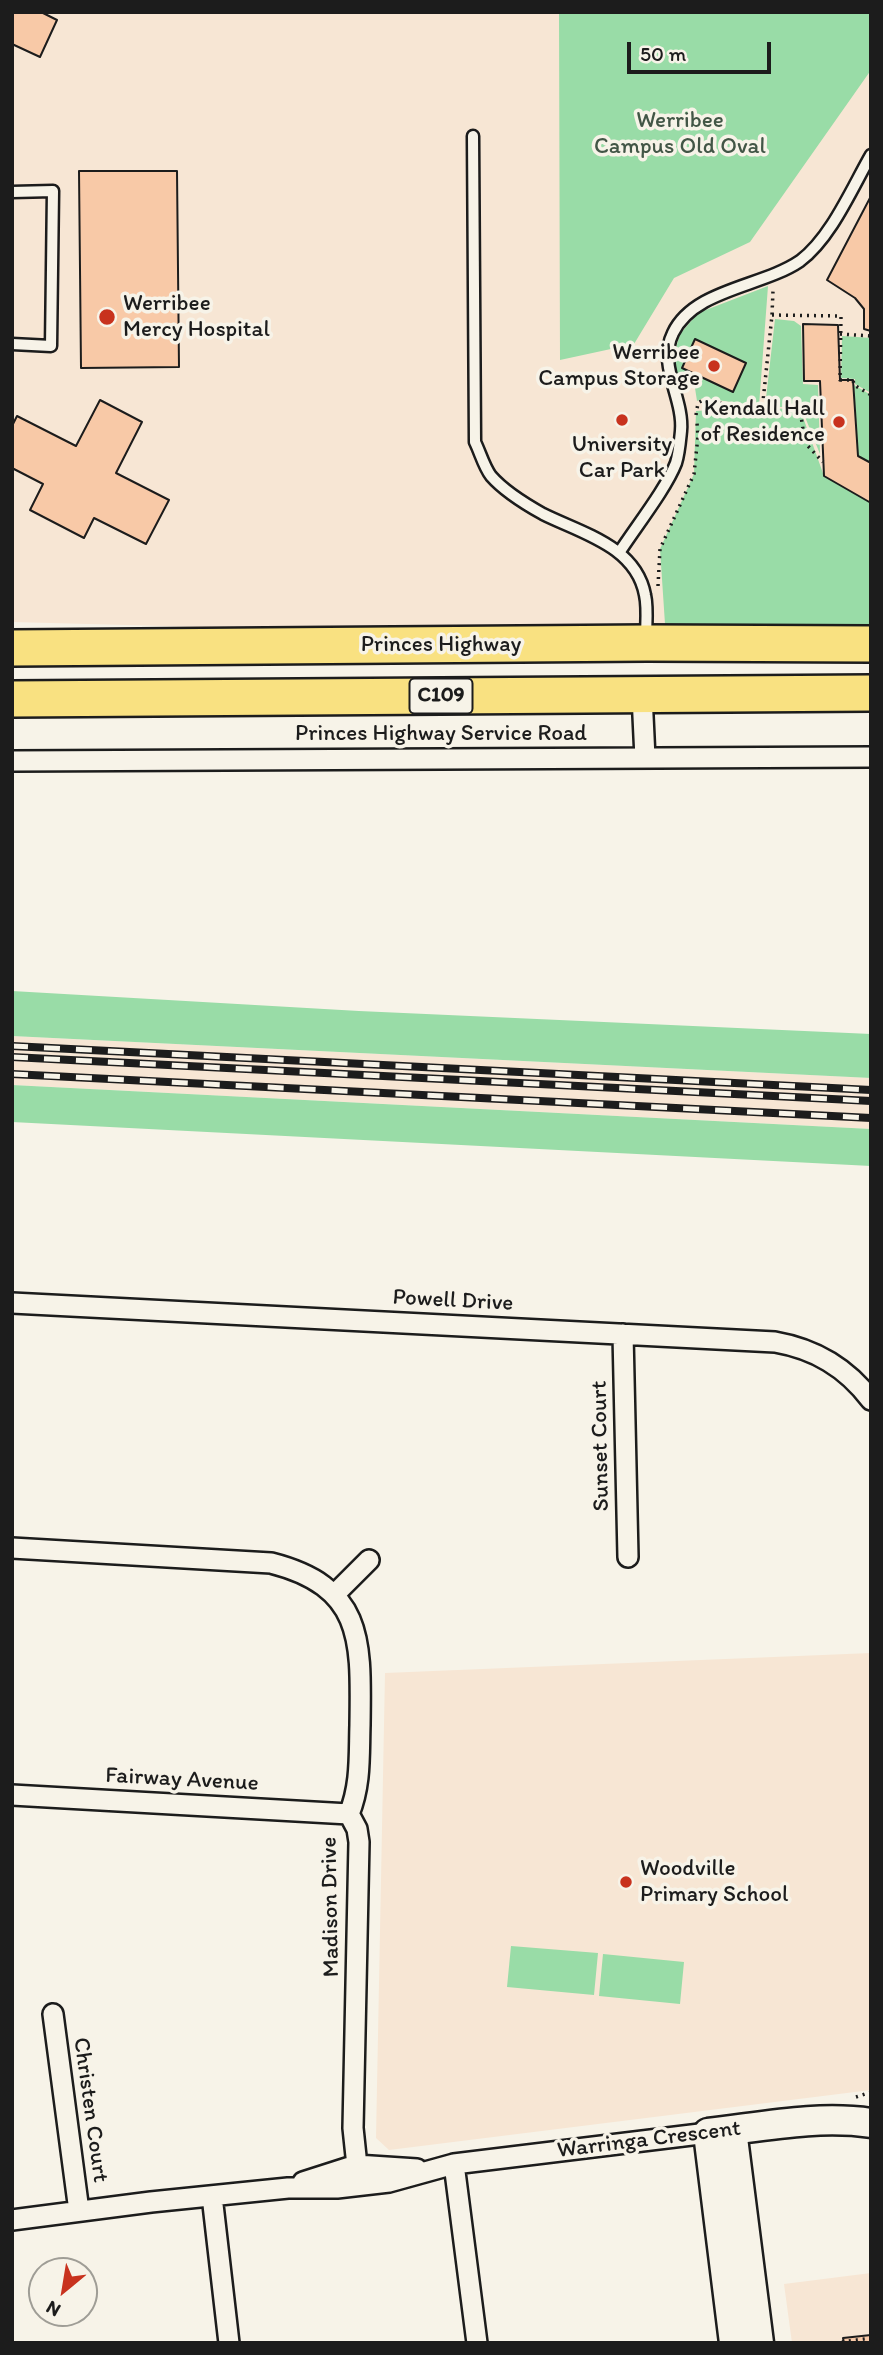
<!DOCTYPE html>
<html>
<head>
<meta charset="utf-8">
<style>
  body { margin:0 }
  #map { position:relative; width:883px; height:2355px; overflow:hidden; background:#f7f3e8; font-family:Itim,sans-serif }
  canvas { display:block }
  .frame { position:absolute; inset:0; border:14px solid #1c1c1c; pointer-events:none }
  .north { position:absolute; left:28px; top:2257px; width:70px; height:70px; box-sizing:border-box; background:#f7f3e8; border:2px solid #9f9d96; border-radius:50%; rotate:210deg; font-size:19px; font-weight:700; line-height:28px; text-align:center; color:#1c1c1c }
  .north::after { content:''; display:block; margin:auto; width:24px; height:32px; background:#c8321e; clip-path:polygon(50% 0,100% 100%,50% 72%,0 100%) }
  .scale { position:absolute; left:627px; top:42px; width:144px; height:32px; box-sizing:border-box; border:4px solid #1c1c1c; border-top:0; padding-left:9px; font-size:21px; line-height:24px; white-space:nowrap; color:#1c1c1c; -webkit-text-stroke:5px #f7f3e8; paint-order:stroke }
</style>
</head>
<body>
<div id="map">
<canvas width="883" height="2355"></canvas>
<div class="frame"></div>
<div class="north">N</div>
<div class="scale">50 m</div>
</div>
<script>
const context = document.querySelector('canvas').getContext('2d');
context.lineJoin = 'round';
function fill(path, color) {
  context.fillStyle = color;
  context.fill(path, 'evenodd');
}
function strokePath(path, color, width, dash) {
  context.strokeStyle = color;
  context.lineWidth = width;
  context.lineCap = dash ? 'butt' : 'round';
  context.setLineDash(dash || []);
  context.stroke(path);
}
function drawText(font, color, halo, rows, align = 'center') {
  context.font = font + ' Itim,sans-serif';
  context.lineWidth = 7;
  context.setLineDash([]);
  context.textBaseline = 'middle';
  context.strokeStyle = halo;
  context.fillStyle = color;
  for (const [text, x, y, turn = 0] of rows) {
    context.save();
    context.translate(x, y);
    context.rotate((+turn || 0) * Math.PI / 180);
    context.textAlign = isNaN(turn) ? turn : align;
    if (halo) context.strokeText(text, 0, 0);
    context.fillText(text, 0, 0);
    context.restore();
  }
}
fill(new Path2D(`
  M12 12H871V624L203 627 12 622Z
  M12 1036 871 1078V1129L12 1085Z
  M871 1653V2090L389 2150 376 2138 385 1673Z
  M871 2273V2343H792L784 2284Z`), '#f7e6d4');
fill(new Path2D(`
  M559 12H871V70L750 242 674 278 634 344 560 360Z
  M768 286 759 406 703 398 697 401 693 375 673 378 671 364 680 334 698 313Z
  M775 319 794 321 801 326 803 384 818 385 820 454 801 407H765Z
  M842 336 871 338V393L855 384V379L841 378Z
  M854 385 871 395V463L858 456Z
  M742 408 800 409 824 476 871 503V624H665L660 549 694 474 696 411Z
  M12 991 359 1011 871 1034V1078L12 1036Z
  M12 1085 871 1129V1166L12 1122Z
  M511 1946 598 1953 594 1995 507 1987Z
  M603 1954 684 1962 680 2004 599 1996Z`), '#99dca7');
const building = new Path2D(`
  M12 12H41L57 20 40 57 12 44Z
  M79 171H177L179 367 81 368Z
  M871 196V331L864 329V309L855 298 827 280Z
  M803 324 838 325 840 380H853L858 456 871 463V503L824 476 820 381H804Z
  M695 339 746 363 733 392 682 368Z
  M100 400 142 422 116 473 169 500 146 544 94 518 84 538 30 510 43 484 12 468V426L17 416 76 446Z
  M871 2335V2343H844L843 2338Z`);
fill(building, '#f8c9a7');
strokePath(building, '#1c1c1c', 2);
const lane = new Path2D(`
  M473 136 475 442C480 452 484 467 491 476 505 492 525 504 543 514 581 533 636 546 645 595 648 608 646 624 646 638
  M12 192 53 191 51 346 12 344
  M619 553C635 528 666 489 676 463 679 454 680 441 681 431 684 398 657 365 673 333 694 289 762 287 800 261 831 238 852 188 871 155`);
const street = new Path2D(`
  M642 695 645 758
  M12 761 871 757
  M12 1303 775 1342C815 1349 846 1367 871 1400
  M623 1334 628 1557
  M12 1548 271 1563C365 1587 361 1642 360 1725 359 1756 361 1785 349 1814L357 1829 359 1842 353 2128 359 2185
  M334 1595 369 1560
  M12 1795 349 1814
  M53 2014 79 2211
  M454 2164 477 2343
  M303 2182 356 2165 417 2169
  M212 2196 229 2343
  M12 2220 151 2202 288 2188H337L389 2182 454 2164 708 2133`);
const secondary = new Path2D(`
  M732 2130 759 2343
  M734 2343 708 2133C761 2127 817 2115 871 2123`);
const highway = new Path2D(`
  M12 648 647 643 871 644
  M12 699 871 693`);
strokePath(lane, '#1c1c1c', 15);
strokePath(street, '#1c1c1c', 24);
strokePath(secondary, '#1c1c1c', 33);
strokePath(highway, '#1c1c1c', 40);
strokePath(new Path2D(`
  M772 315 841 316 840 380H853L854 385 871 395
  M840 334 871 336
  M762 411 800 409 805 443 823 462
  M696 415 698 403 703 400 762 411 772 315 773 291
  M658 586 660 549 694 474 698 436 697 423
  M856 2097 871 2092
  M835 2343 871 2338`), '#1c1c1c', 3.5, [2, 5]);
strokePath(lane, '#f7f3e8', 10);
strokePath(street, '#f7f3e8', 19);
strokePath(secondary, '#f7f3e8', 28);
strokePath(highway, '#f9e181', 35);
const rail = new Path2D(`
  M12 1046 871 1090
  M12 1057 871 1101
  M12 1074 871 1118`);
strokePath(rail, '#1c1c1c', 8);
strokePath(rail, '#f7f3e8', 5, [16]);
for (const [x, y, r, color] of [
  [107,317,9,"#c8321e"],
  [714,366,7,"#c8321e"],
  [622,420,7,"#c8321e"],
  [839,422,7,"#c8321e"],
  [626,1882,7,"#c8321e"]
]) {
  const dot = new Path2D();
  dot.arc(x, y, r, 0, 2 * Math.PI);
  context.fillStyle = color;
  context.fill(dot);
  strokePath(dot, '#f7f3e8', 2.5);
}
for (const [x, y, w] of [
  [441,696,63]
]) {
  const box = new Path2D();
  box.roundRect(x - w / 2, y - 17.5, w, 35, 5);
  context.fillStyle = '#f7f3e8';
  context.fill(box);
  strokePath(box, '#1c1c1c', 2);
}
drawText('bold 21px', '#1c1c1c', null, [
  ["C109",441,696]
]);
drawText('23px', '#425646', '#f7f3e8', [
  ["Werribee",680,121],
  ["Campus Old Oval",680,147]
]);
drawText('23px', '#1c1c1c', '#f7f3e8', [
  ["Werribee",123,304],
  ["Mercy Hospital",123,330],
  ["Werribee",700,353,"right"],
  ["Campus Storage",700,379,"right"],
  ["Kendall Hall",825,409,"right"],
  ["of Residence",825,435,"right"],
  ["University",622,445,"center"],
  ["Car Park",622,471,"center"],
  ["Woodville",640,1869],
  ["Primary School",640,1895]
], 'left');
drawText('23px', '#1c1c1c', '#f7f3e8', [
  ["Princes Highway",441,645],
  ["Princes Highway Service Road",441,734],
  ["Powell Drive",453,1301,3],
  ["Sunset Court",601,1446,-91],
  ["Fairway Avenue",182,1780,3],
  ["Madison Drive",331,1907,-91],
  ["Christen Court",90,2110,82],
  ["Warringa Crescent",649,2140,-7]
]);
</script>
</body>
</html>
